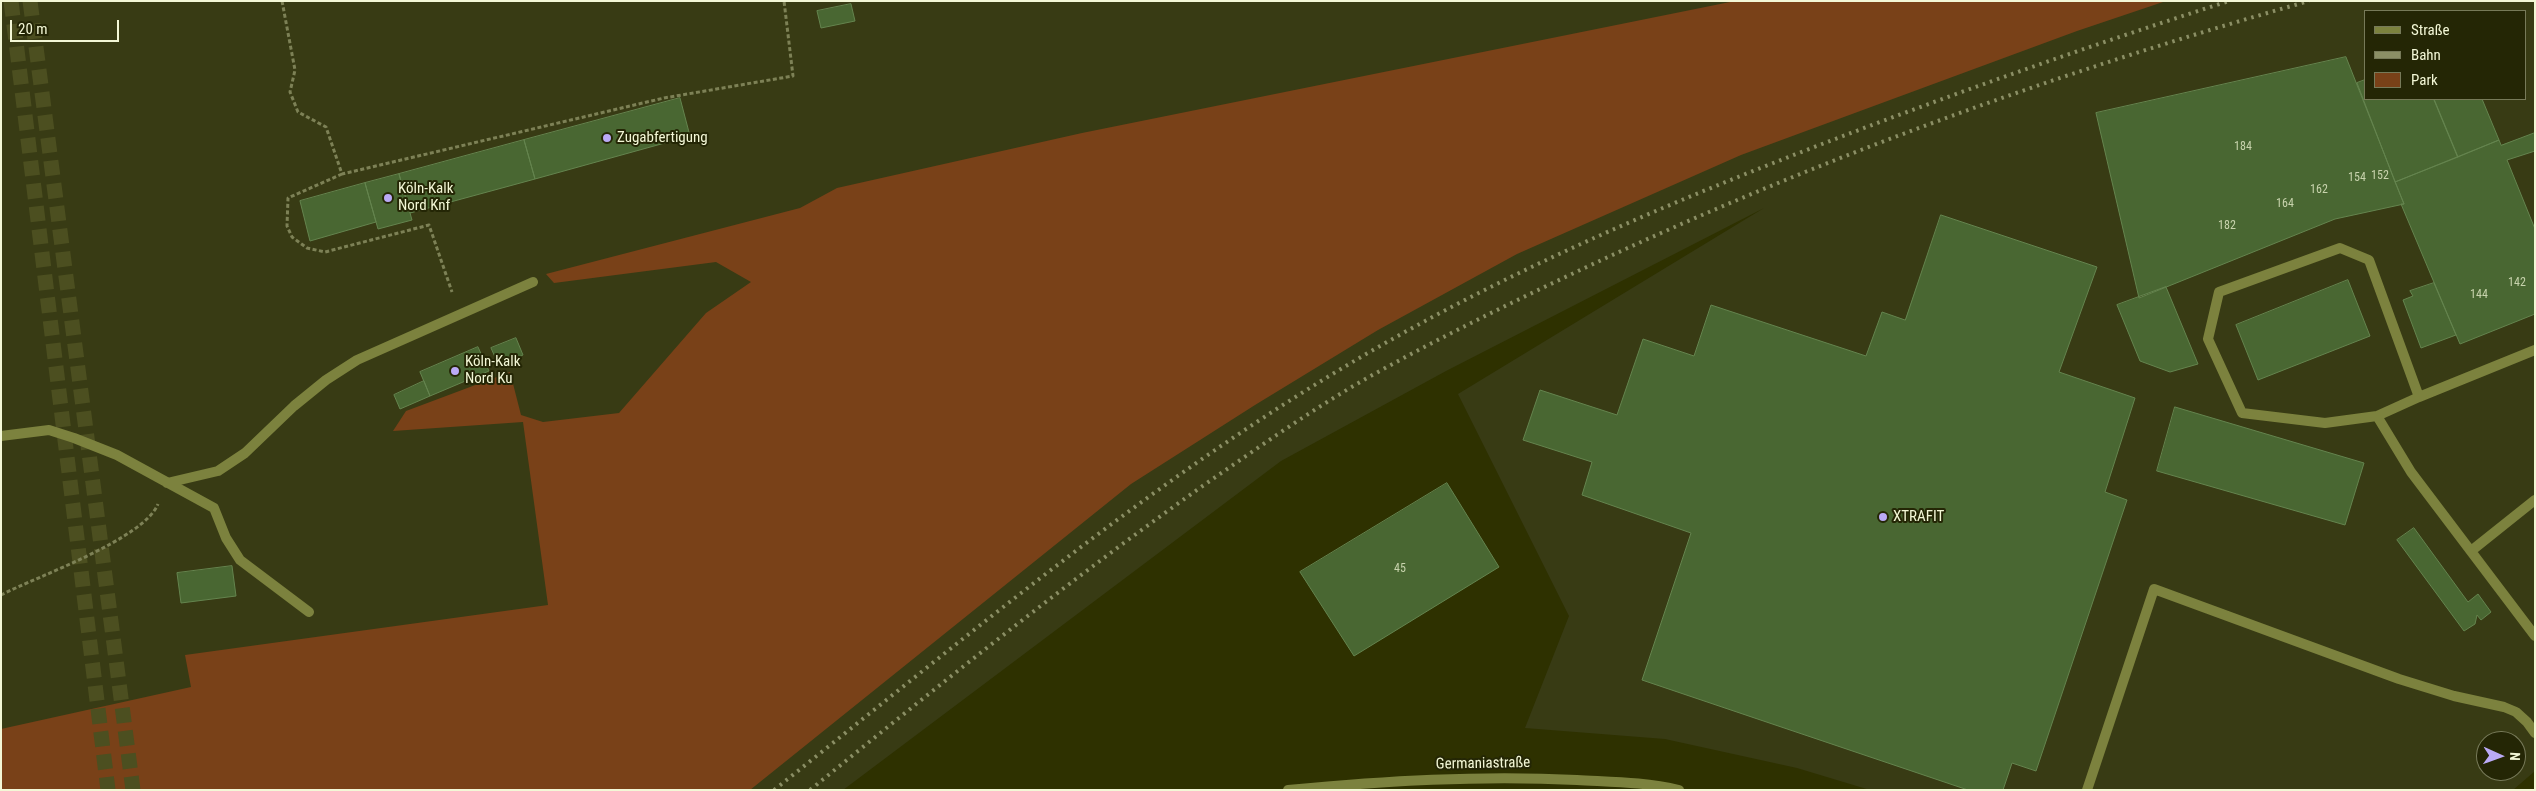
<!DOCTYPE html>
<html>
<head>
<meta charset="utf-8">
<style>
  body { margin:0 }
  #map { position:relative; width:2536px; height:791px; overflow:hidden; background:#2e3100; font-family:"Roboto Condensed",sans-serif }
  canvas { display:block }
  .frame { position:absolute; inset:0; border:2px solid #f3f7d6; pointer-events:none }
  .legend { position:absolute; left:2364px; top:10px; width:162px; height:90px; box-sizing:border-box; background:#242605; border:1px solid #777a59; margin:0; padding:6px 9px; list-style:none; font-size:15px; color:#f3f7d6 }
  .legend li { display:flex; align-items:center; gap:10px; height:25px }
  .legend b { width:25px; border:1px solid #777a59 }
  .north { position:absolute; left:2476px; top:731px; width:50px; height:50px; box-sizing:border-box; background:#242605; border:1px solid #777a59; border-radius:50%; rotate:92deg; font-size:14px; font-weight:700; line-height:20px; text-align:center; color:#f3f7d6 }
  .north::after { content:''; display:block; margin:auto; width:18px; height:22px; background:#baaaf6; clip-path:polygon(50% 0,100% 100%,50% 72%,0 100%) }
  .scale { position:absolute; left:10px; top:20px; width:109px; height:22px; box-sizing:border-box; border:2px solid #f3f7d6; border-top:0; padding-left:6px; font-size:15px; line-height:18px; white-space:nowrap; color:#f3f7d6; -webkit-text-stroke:4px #242605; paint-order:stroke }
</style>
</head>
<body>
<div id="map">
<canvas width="2536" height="791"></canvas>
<div class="frame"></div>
<ul class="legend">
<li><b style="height:6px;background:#7c823e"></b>Straße</li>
<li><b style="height:6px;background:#8b8f65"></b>Bahn</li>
<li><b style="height:14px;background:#794118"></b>Park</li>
</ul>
<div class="north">N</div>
<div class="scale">20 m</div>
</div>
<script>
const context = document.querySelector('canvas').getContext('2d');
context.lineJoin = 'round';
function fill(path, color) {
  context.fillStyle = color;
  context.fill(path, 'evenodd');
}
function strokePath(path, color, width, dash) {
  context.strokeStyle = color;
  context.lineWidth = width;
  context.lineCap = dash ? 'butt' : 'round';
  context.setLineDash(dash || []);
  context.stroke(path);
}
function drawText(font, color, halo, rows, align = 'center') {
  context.font = font + ' "Roboto Condensed",sans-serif';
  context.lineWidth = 4;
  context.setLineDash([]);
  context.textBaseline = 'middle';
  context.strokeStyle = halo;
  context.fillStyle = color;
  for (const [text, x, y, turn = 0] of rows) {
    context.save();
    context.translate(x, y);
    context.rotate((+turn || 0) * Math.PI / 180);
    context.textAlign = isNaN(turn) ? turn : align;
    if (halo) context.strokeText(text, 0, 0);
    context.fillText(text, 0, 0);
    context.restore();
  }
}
fill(new Path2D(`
  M1 1H2535V771L2513 790H1870L1797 768 1665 739 1525 728 1569 616 1458 394 1764 208 1446 371 1281 461 843 790H1ZM2365 11H2525V99H2365ZM2486 741H2516V771H2486Z`), '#383b14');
fill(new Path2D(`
  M1735 1H2166L2077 31 1741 155 1517 254 1378 330 1255 405 1131 484 750 790H1V729L191 687 185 655 548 605 523 422 393 431 406 411 510 372 521 415 543 422 619 413 706 313 751 282 716 262 554 283 546 274 800 208 837 188 1082 133Z`), '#794118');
const building = new Path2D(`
  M851 4 855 21 821 28 817 11Z
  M2346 57 2404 204 2335 219 2139 298 2096 113Z
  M2365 80V99H2434L2458 157 2395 182 2357 83Z
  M680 98 690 136 535 179 524 140Z
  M2434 99H2482L2499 140 2458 157Z
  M2535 133V151L2507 160 2535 229V314L2460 344 2401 204H2404L2395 182 2499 140 2501 145Z
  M524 140 535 179 410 213 399 174Z
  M399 174 412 220 378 229 365 183Z
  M365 183 376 222 310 241 300 201Z
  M1941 215 2097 267 2059 372 2135 398 2105 492 2127 500 2036 771 2012 763 2003 790H1968L1642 680 1691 533 1582 495 1592 462 1523 440 1540 390 1617 415 1643 339 1694 356 1711 305 1866 356 1882 312 1905 320Z
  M2348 280 2370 336 2258 380 2236 325Z
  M2434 283 2456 335 2421 348 2403 300 2413 296 2410 291Z
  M2166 287 2198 364 2170 372 2140 361 2117 305Z
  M516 338 523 355 499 366 491 348Z
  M478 347 489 371 430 396 420 372Z
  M424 381 430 396 400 409 394 395Z
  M2175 407 2364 463 2345 525 2157 471Z
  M1447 483 1499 567 1354 656 1300 572Z
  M2414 528 2468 602 2478 594 2491 612 2481 620 2477 615 2475 624 2464 631 2397 540Z
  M232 566 236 596 181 603 177 573Z`);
fill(building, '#496732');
strokePath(building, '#64844e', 1);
strokePath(new Path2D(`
  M11 1 108 790
  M30 1 133 790`), '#4c4f20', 15, [15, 8]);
strokePath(new Path2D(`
  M282 1 295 70 290 92 298 112 326 127 342 174 664 98 793 76 784 1
  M342 174 288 198 287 226 292 237 307 248 325 252 429 225 452 292
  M1 595C38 576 144 539 158 504`), '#7d8156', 3, [4, 2.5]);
strokePath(new Path2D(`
  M2419 397 2535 350
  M2377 416 2419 397 2369 260 2340 248 2219 292 2208 339 2242 413 2325 423 2377 416 2411 472 2535 636
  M1 436 49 430 74 438 117 455 214 508 226 538 240 560 309 612
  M167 483 218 471 245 453 294 406 326 380 357 360 533 282
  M2471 551 2535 500
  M2087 790 2154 589 2399 679 2454 696 2504 707 2516 712 2527 722 2535 733`), '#7c823e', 10);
strokePath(new Path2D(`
  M1288 790C1384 781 1480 775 1577 780 1611 782 1645 782 1679 790`), '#7c823e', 10);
strokePath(new Path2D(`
  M774 790C964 639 1151 480 1361 357 1496 278 1640 215 1786 158 1932 101 2079 49 2229 1
  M810 790C939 685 1068 581 1204 485 1258 448 1312 409 1369 377 1437 339 1506 305 1576 272 1811 161 2058 72 2309 1`), '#8b8f65', 4, [2.5, 5]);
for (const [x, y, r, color] of [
  [607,138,5,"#baaaf6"],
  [388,198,5,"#baaaf6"],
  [455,371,5,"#baaaf6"],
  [1883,517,5,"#baaaf6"]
]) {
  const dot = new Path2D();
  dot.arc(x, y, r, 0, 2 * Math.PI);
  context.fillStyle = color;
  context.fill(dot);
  strokePath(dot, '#242605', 2);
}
drawText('12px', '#c8d3ad', null, [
  ["184",2243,147],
  ["152",2380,176],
  ["154",2357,178],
  ["162",2319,190],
  ["164",2285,204],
  ["182",2227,226],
  ["142",2517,283],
  ["144",2479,295],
  ["45",1400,569]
]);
drawText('15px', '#f3f7d6', '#242605', [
  ["Zugabfertigung",617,138],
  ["Köln-Kalk",398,189],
  ["Nord Knf",398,206],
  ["Köln-Kalk",465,362],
  ["Nord Ku",465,379],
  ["XTRAFIT",1893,517]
], 'left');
drawText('15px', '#f3f7d6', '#242605', [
  ["Germaniastraße",1483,764,-1]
]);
</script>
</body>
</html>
